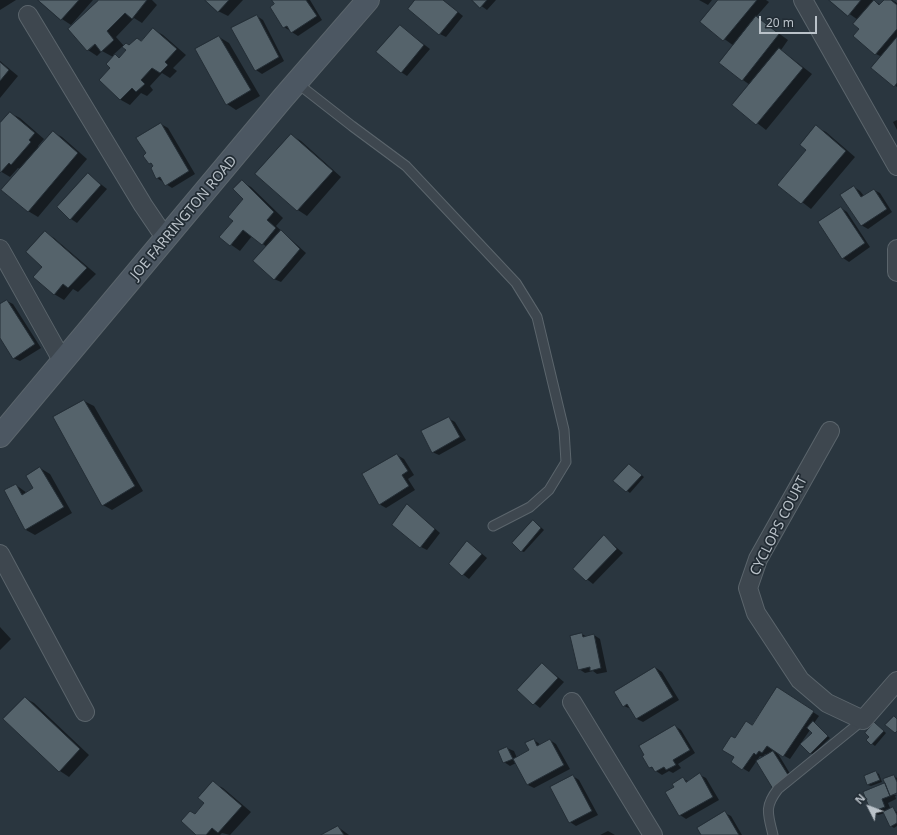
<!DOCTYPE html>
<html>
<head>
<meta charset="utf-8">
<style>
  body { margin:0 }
  #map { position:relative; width:897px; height:835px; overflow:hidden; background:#2a363f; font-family:"Noto Sans",sans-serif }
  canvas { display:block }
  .north { position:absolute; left:849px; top:787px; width:40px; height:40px; -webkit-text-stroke:3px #222c34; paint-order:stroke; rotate:312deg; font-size:11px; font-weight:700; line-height:16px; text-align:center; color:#bac2c9 }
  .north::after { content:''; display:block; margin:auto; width:14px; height:18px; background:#bac2c9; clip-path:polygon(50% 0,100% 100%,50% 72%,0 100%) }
  .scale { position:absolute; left:759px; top:16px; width:58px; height:18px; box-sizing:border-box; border:2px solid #bac2c9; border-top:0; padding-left:5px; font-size:12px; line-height:14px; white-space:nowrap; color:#bac2c9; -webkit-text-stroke:3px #222c34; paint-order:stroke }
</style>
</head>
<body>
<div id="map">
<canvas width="897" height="835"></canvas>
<div class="north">N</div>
<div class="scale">20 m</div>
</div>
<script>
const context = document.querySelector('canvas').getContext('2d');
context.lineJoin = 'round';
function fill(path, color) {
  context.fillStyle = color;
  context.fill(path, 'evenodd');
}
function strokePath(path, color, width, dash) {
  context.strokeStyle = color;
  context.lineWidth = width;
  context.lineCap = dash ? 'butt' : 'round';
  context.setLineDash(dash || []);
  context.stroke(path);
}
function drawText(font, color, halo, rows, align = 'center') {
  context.font = font + ' "Noto Sans",sans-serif';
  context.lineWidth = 3.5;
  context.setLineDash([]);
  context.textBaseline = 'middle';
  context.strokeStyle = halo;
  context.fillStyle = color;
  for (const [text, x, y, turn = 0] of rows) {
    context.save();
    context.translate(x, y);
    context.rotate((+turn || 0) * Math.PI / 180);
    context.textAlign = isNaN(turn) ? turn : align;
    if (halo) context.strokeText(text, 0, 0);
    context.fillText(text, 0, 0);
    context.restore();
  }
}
fill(new Path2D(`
  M0 0H16L0 10Z
  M40 0H93L71 25 62 19Z
  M100 0H152L157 5 142 23 134 18 116 37 124 46H130L142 42 153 29 163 35 186 55 173 68 177 71 170 78 162 73 150 86 153 90 147 96 141 93 130 105 121 100 100 80 111 68 113 57 102 51 97 56 88 50ZM99 41 89 50V48ZM123 46 128 50 120 58 113 55Z
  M207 0H243L228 16 218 11Z
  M273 0H310L322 20 298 36 284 27Z
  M416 0H443L463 16 446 37 440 34Z
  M473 0H496L487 10Z
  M699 0H712L708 5Z
  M719 0H766L769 2 756 17 788 40 781 50 812 74 766 130 733 104 750 85 743 80 734 46 701 22Z
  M830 0H875L874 1 881 5 885 0H892L897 3V87L873 68 882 57 876 54 860 29 858 20Z
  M257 16 263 20 284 61 262 74 256 70Z
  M400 26 430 49 407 76 401 72Z
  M219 37 229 43 260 96 236 110 227 104Z
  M0 61 18 76 0 98Z
  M10 113 20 118 44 139 38 146 39 148 53 132 62 137 87 159 38 217 28 211 20 169 18 168 10 177 0 171V124Z
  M897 120V130L893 122Z
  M161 124 168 128 195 174 172 188 157 178 155 166 150 163 147 154Z
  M816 127 826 132 855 157 811 209 779 184 808 150Z
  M291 135 301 141 341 177 307 216 298 210 257 174Z
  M88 174 107 189 77 223 71 219Z
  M242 182 251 187 283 218 276 226 306 253 281 282 274 279 267 247 252 236 240 251 220 237 234 221 245 199Z
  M854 187 860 191 864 196 874 190 880 193 892 212 868 229 861 225Z
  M841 208 847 212 870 247 849 262 843 258Z
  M45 232 54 238 96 274 78 292 73 289 64 300 54 294 44 267Z
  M7 301 13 304 41 348 20 361 13 358 0 336V305Z
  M84 401 94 406 143 491 112 510 103 505Z
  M448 418 455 422 466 440 439 455 432 452Z
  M397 455 404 459 414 475 408 479 415 490 386 508 379 504Z
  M632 467 644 477 630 493 614 481Z
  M40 468 50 474 72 513 35 535 26 530 16 485 27 493 35 488Z
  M408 505 440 533 427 550 421 547Z
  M534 521 544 530 524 552 521 551Z
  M604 537 623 553 593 584 574 569Z
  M473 546 487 558 469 579 450 564Z
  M0 627 11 639 0 650Z
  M582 634 587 637 594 635 600 639 607 672 597 674 593 671 585 673 579 669Z
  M542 664 564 682 540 708 518 690Z
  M656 668 662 672 679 700 643 722 637 719 631 709 624 706Z
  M783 692 819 716 814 723 830 738 813 754 810 753 813 733 810 730 790 759 777 752 795 782 779 791 768 755 765 754 763 757 760 756 749 772 732 762 735 757V739L752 725Z
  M25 698 34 703 89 755 69 777 60 771Z
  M877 725 886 733 875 746 867 740Z
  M675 726 681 730 695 753 678 764 681 768 673 773 669 771 662 775 650 767Z
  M534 740 541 745 550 740 556 744 570 769 534 788 528 785 516 763 510 766 504 762 507 748 514 751 517 758 530 750Z
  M876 772 879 774 882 782 871 786 868 785 865 776Z
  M700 775 706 778 719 800 686 819 680 815 675 787 683 779 688 781Z
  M573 776 579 780 598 815 576 826 570 822Z
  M894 776 897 778V792L894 793V795H897L895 796 896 799 888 803 891 810 893 809 897 812V826L894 828 891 826 885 813 878 815 872 811 885 784Z
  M213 783 223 788 251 812 230 835 222 833 220 835H198L195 814 206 803Z
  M725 813 731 816 742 835H702Z
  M338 827 349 835H323Z
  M608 831 615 835H600Z`), '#0007');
const building = new Path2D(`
  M38 0H79L61 20Z
  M99 0H147L132 19 125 13 107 31 114 40 101 52 95 44 87 51 68 29Z
  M205 0H229L218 12Z
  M272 0H306L317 16 291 33 287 26 283 28 270 7 274 4Z
  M415 0H443L458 12 439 35 408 9Z
  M472 0H487L480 8Z
  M718 0H757L723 41 700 22Z
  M829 0H861L848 16Z
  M874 0 879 5 884 0H891L897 5V29L875 55 853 36 859 29 853 24Z
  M257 15 279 57 255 71 231 28Z
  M756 16 779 34 742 81 719 63Z
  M400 25 424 45 401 73 376 52Z
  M153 28 177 49 165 62 168 65 160 73 152 68 141 80 145 84 136 92 132 88 120 100 99 80 110 68 106 64 115 54 119 58 126 50 122 47 126 43 129 45 137 38 141 41Z
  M219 36 251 90 226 105 195 49Z
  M897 37V83L894 87 871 68Z
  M779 48 803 68 756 125 732 105Z
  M0 62 9 70 0 81Z
  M10 112 35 133 29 140 31 142 11 165 9 163 0 173V123Z
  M161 123 189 171 165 186 160 177 156 179 151 168 153 166 151 163 149 164 143 156 146 153 136 138Z
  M816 125 846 151 801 204 777 185 806 150 800 145Z
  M53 131 78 153 28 212 1 190Z
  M291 134 333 171 297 211 255 174Z
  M88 173 101 185 70 220 57 207Z
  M242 180 274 212 267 220 276 228 262 245 243 230 230 246 219 237 233 221 228 217 243 199 233 189Z
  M854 186 861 197 874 189 887 209 861 226 840 195Z
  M841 207 865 243 842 259 818 222Z
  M281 230 300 249 274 280 253 261Z
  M45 231 87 268 68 288 63 284 54 295 33 277 42 267 26 252Z
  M7 300 35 344 13 359 0 338V304Z
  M84 400 135 486 102 506 53 417Z
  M449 417 460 437 432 453 421 431Z
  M397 454 408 471 402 475 409 486 379 505 362 474Z
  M629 464 642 475 626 492 613 481Z
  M40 467 64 507 25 530 4 490 16 484 22 495 33 488 26 476Z
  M407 504 435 529 420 548 392 525Z
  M533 520 541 528 521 552 512 543Z
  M604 535 617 549 586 581 573 569Z
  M467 541 482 554 462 576 449 564Z
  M582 633 583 637 594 634 601 668 590 671V667L578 670 570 636Z
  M542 663 558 678 533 705 517 690Z
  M655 667 673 697 636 719 627 704 623 707 614 692Z
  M777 687 814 711 783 757 767 746 762 753 759 751 756 755 754 753 742 770 731 762 734 757 722 750 731 736 735 738 746 721 752 725Z
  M25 697 80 749 59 772 3 719Z
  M894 716 897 719V731L895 733 885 725Z
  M813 721 828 736 810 754 800 744 812 733 807 728Z
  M874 722 884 731 871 745 866 740 869 737 865 733Z
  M675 725 690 750 673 760 676 765 666 770 664 767 655 772 652 767 649 768 642 756 644 755 639 746Z
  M534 739 537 746 550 739 564 765 527 785 513 759 529 750 525 743Z
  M507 747 513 759 503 763 498 751Z
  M773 751 790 778 773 789 756 761Z
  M876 771 880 780 867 785 864 776Z
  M700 773 713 797 679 816 665 792 674 787 672 784 683 777 686 782Z
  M573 775 592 811 569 823 550 787Z
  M894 775 897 782V793L890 796 883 779Z
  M213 781 242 806 218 833 212 828 206 835H196L181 821 190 811 195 814 204 803 198 798Z
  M885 783 890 796 882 799 885 807 871 812 863 792Z
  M893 807 897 815V823L890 827 883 812Z
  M725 811 739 835H701L697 828Z
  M338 826 344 835H321Z`);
fill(building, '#55636b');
strokePath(building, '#242e36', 1);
const lane = new Path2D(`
  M297 83 352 126 406 166 516 283 537 317 564 430 566 462 549 490 530 507 493 526
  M773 835C768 814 764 807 778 789L863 720`);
const street = new Path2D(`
  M803 0 897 166
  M28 15 143 205 166 239
  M0 249 63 362
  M897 249V272
  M830 431 758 559 748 588 756 613 800 680 827 703 863 720 897 681
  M0 554 85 712
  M572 702 653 835`);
const secondary = new Path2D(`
  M0 436 282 99 368 0`);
strokePath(lane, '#5b656c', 11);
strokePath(street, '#5b656c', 20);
strokePath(secondary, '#5b656c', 24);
strokePath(lane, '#3e474f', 9);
strokePath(street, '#3e474f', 18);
strokePath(secondary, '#4c5762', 22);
drawText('14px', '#bac2c9', '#222c34', [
  ["JOE FARRINGTON ROAD",184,218,-50],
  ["CYCLOPS COURT",779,526,-63]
]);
</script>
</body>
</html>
